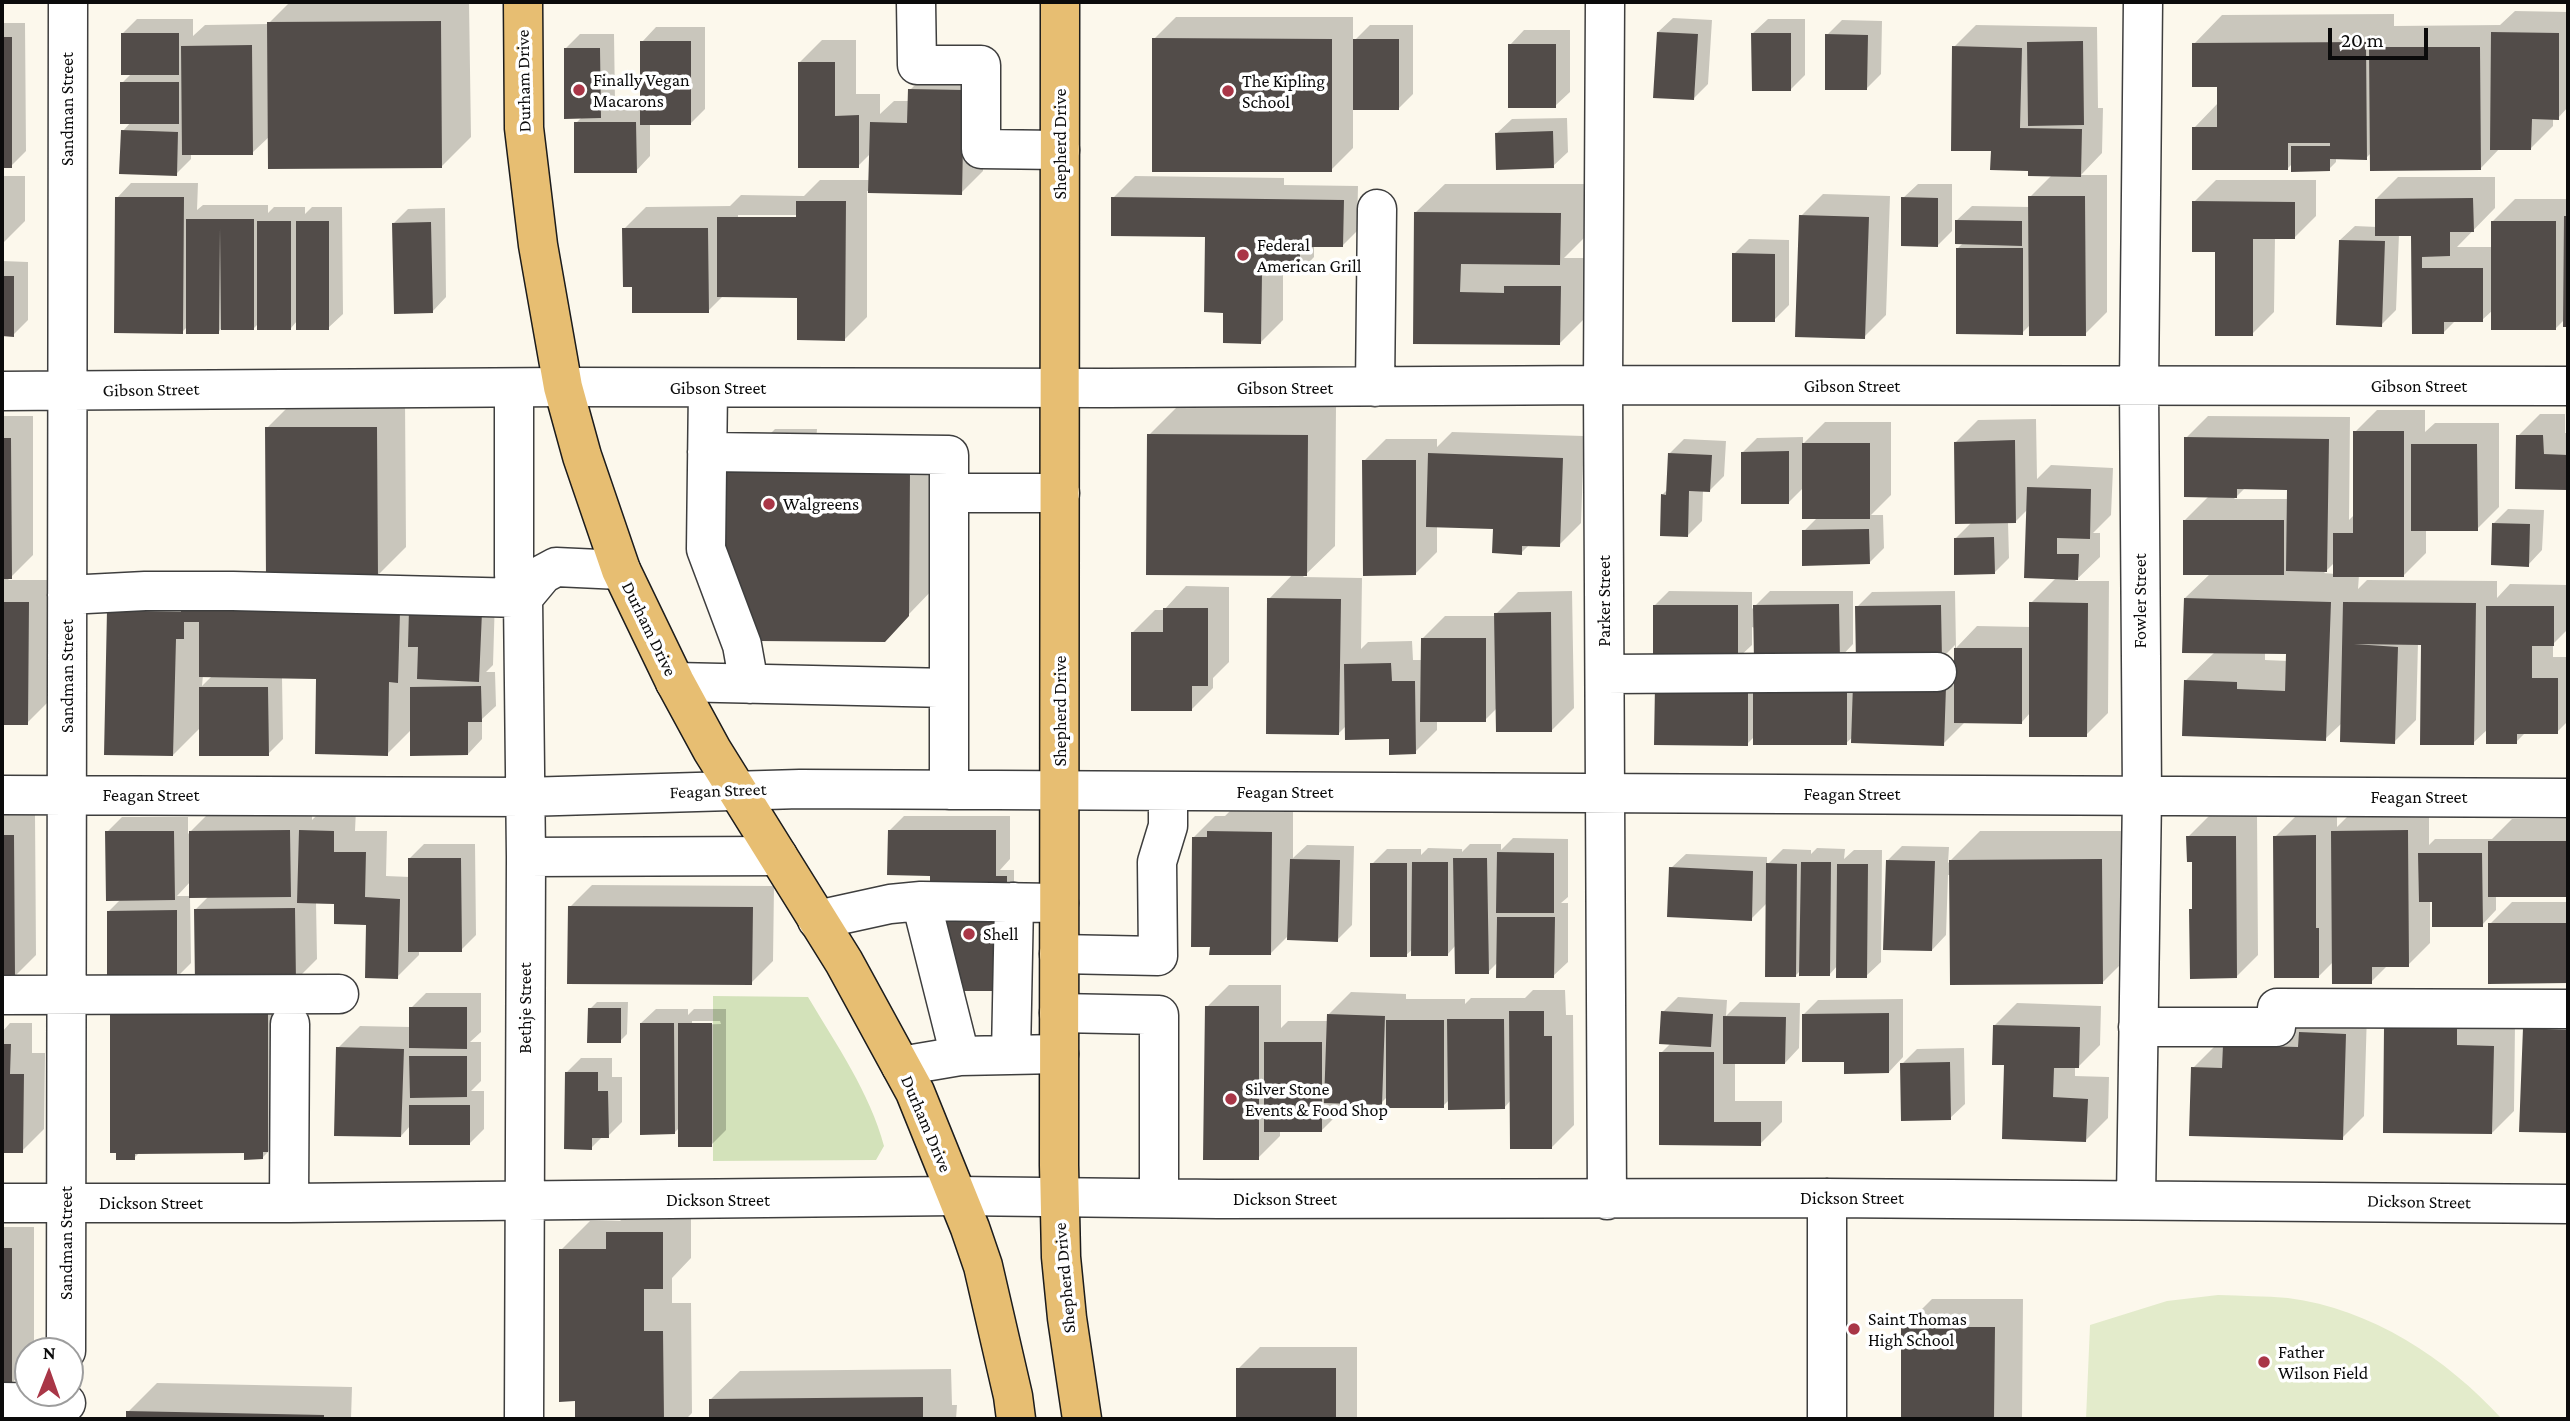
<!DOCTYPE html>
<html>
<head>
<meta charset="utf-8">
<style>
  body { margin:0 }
  #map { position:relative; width:2570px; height:1421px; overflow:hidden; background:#fcf8ec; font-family:"Crimson Pro",serif }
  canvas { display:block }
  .frame { position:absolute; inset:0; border:4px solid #0b0b0b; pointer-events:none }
  .north { position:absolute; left:14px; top:1337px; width:70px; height:70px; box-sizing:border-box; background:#fff; border:2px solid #9d9d9d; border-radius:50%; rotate:1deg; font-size:19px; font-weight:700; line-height:28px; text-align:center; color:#0b0b0b }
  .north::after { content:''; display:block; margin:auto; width:24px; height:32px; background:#a93647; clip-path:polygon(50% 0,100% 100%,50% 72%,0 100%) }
  .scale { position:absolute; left:2328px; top:28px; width:100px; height:32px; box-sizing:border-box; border:4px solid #0b0b0b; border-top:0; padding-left:9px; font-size:21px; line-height:24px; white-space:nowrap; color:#0b0b0b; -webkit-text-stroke:5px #fff; paint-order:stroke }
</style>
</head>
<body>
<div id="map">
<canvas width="2570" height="1421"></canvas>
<div class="frame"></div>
<div class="north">N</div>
<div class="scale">20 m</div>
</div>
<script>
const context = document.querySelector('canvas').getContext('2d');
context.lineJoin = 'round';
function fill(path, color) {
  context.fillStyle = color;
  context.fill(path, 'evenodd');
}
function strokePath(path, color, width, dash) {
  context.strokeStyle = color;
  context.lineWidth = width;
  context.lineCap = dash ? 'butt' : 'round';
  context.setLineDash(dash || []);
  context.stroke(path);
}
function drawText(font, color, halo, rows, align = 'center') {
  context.font = font + ' "Crimson Pro",serif';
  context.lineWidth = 7;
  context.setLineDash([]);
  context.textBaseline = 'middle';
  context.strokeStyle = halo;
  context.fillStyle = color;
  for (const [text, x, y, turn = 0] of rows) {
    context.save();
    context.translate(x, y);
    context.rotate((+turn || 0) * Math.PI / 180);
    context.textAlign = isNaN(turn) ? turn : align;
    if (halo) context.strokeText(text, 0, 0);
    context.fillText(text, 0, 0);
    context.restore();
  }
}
fill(new Path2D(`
  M713 996 808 997C836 1044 870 1093 884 1146L876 1160 713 1161Z`), '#d3e2ba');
fill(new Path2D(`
  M2218 1295C2241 1296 2265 1296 2288 1298 2372 1309 2446 1358 2502 1419H2086L2090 1325 2167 1301Z`), '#e3ebcb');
fill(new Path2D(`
  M290 2H469L471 137 442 166 270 136 252 153H191V159L176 174 123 131 131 122 122 83 131 74 122 34 137 19H193V36L205 25 268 24Z
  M2515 11 2568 12V107L2558 118H2553V126L2531 148H2500L2480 169 2371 153 2366 158H2336V162L2329 169 2293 163 2288 168 2194 128 2219 102V85L2194 44 2222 15 2394 14V26L2500 25Z
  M1176 17H1353V42L1370 25H1413V94L1398 109 1353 108V148L1331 170 1154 39Z
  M1673 18 1712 20 1708 84 1694 98 1658 32Z
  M1768 19H1805V75L1791 89 1753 33Z
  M1842 20 1882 21 1881 74 1867 88 1827 35Z
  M2 23H25L26 151 11 166H2Z
  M1976 25 2097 27 2098 108H2103L2102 153 2081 175H2107V312L2085 334 2030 325 2022 333 1957 249 1964 242 1957 220 1972 206 2030 207V197L2052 175 2030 169 1993 150 1954 47Z
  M656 27H705V109L690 124 650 123V156L636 171 576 123 582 117 565 49 580 34H614L615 102 609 108H642V42Z
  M1524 30H1570V92L1555 106 1510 45Z
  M822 40H856V94H880V114L894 101H909L910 90 932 68 986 69 983 171 961 193 867 191V317L845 339 799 296H723L708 311 633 285 624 229 646 207 730 206 741 195 804 196 820 180H870L871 153 858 166 800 62ZM738 215H804V219H738Z
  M1567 118 1568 152 1553 166 1497 133 1512 119Z
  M2568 139V165L2566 141Z
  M2 176H25V221L3 243Z
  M1135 176 1284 178V185L1358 186 1357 231 1343 245H1314V257L1300 272H1283V320L1261 342 1225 311 1206 236 1113 198Z
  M2398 177H2495V208L2457 247H2493V221L2515 199H2568V326H2565V319L2555 329 2493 310 2482 320 2455 321 2444 332H2414L2413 234H2399L2396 310 2381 325 2340 240 2355 226 2377 227 2376 199Z
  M2216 180H2316V216L2294 238 2275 237 2274 312 2252 334 2194 202Z
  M131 183H198L197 210 203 205H268V213L274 207H305V214L312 207H342L343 314 328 328 297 321 291 328 259 323 253 329 222 328 218 332 187 327 182 332 117 198Z
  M1445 184H1589L1588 234 1564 258H1589L1588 315 1559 344 1415 343 1416 212Z
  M1918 184H1952V231L1938 245 1903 198Z
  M1823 194 1890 196 1886 315 1864 337 1801 216Z
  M445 208 446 297 432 312 394 223 408 209Z
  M1749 239 1789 240V305L1774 320 1734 254Z
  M2 261 28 262V320L13 335H2Z
  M296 399H405L406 547 377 576 495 598 493 665 486 672H495L496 706 482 719V739L468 754 412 729 387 754 318 677H282L283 739 268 754 201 727 173 755 108 611 267 580V428ZM203 675H213L202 686Z
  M1178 406 1336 407 1335 546 1303 577 1362 578 1361 649 1368 642 1412 641 1413 660H1423V638L1445 616H1496V614L1518 592 1572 591 1574 708 1552 730 1497 708 1485 720H1437V730L1415 752 1390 738 1347 725 1339 733 1269 599 1293 574 1149 435Z
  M2377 410H2425V432L2435 423H2499V507L2477 529H2426V553L2404 575H2359L2358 589 2367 580 2497 581V598L2510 584 2568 585V629L2553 644V657H2568V721L2557 732H2526L2516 742 2488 729 2473 743 2422 643H2418L2416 720 2394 742 2342 723 2325 739 2185 681 2215 652 2185 598 2211 573 2184 521 2209 496 2186 438 2208 416 2350 417 2349 520 2355 514V432ZM2245 488H2288V499H2234ZM2335 562V574L2324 573ZM2265 652H2288V661L2265 660Z
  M2540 414H2565V433H2568V488L2517 487 2518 436Z
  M2 416H33V555L8 580H50L49 701 27 723H2Z
  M2036 419 2037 479 2051 465 2113 468 2111 515 2093 533H2100V557L2075 581H2109L2108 713 2086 735 2030 713 2022 722 1966 721 1943 744 1853 737 1846 743 1755 736 1747 744 1656 686 1868 664 1857 607 1872 592 1955 591 1956 648 1977 626 2031 627V603L2056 578 2028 509 2016 521 2008 522 2009 558 1994 573 1955 539 1972 522 1956 442 1978 420ZM1955 645V665L1941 659Z
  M1825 422H1891V495L1871 515H1883L1884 548 1869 563 1804 531 1817 518 1803 488 1789 502 1743 452 1757 438 1803 437V444Z
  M775 429H817L816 443H938L937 585 884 640 762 442Z
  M1452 432 1584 436 1581 523 1559 545 1530 544 1521 553 1495 527 1437 525V552L1415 574 1364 461 1386 439H1437V447Z
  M1684 439 1726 441 1724 476 1710 490H1703L1702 521 1687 536 1662 495 1668 489 1670 453Z
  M2508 509 2544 510 2542 550 2528 565 2494 523Z
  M1186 586 1229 587V662L1213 678V688L1191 710 1133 632 1155 610H1164Z
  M1669 591 1752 592V609L1770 591H1853V644L1839 659 1752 627V645L1737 659 1655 605Z
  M312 808V820L323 809H356L355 831H387L386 876 410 877V858L424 844H475L476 935 461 950H419V955L397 977 368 923 336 902 316 901 317 959 295 981 195 910 209 896H190L191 963 177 977 109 911 121 899 107 832 122 817H188V834L213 809ZM191 881V896H177Z
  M2355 809H2429V845L2435 839H2492L2512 819H2568V895H2496V910L2482 925 2430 901V943L2408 965 2387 966 2371 982 2334 961 2319 976 2275 837 2297 815 2337 814V827Z
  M1231 810H1293V858L1307 845 1354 846 1352 925 1337 940 1289 935 1271 953 1193 838 1215 816H1225Z
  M35 813 36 955 14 977H2V814Z
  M2257 814 2258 955 2236 977 2191 910 2194 907 2193 860 2188 837 2210 815Z
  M904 816H1010V859L1000 870H1014V983L932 876 889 831Z
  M1980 831H2131V954L2102 983 1951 875H1948L1946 935 1932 950 1888 860 1902 846 1949 847 1948 863Z
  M1513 838 1568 839V897L1561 903H1568V962L1553 976 1498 962 1488 972 1456 945 1447 955 1413 949 1406 955 1372 864 1387 849H1421V855L1428 848 1462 849V852L1470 844H1501V850Z
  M1817 848 1845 849 1844 859 1854 850H1882L1881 962 1866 976 1838 965 1829 975 1801 970 1795 976 1768 902 1751 919 1671 868 1686 854 1767 857V865L1783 849 1811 850V854Z
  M592 885 774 886 773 961 751 983 570 907Z
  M2512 902H2568V981L2490 982V924Z
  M1229 985H1281V1028L1288 1021H1329V1014L1351 992 1406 994V999H1465V1004L1471 998H1525L1533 990H1565L1566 1015H1573L1574 1125 1552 1147 1511 1100 1504 1108 1449 1100 1443 1106 1387 1097 1381 1103 1343 1102V1109L1321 1131 1280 1130V1136L1258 1158 1207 1007Z
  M426 993H481V1032L470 1042H481V1081L471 1091H484V1129L470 1143 410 1126 401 1136 338 1048 360 1026 411 1027V1008Z
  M1678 997 1727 1000 1726 1016 1740 1002 1800 1003 1799 1048 1785 1063 1735 1062V1101H1782V1122L1760 1144 1661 1143V1053L1671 1043 1663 1012Z
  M1903 999V1057L1889 1072 1846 1060 1804 1014 1818 1000Z
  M597 1002H628L627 1034 620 1041 590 1009Z
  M2017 1003 2101 1006 2100 1045 2078 1067H2075V1076L2109 1077 2108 1118 2086 1140 2006 1063 1995 1025Z
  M2408 1006 2515 1024 2514 1111 2492 1133 2386 1028Z
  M2547 1007 2568 1008V1131L2521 1130 2525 1029Z
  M274 1008V1143L269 1151 262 1158 246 1151 140 1152 134 1158 112 1016 118 1009Z
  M656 1009H688V1015L694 1009H726V1130L711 1145 680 1127 674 1133 641 1023ZM692 1021H720L721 1024 692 1025Z
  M2367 1012 2364 1116 2342 1138 2193 1068 2215 1046 2246 1024Z
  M10 1023H32V1053H45L44 1129 22 1151H2V1032Z
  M1964 1048 1965 1104 1950 1118 1902 1064 1917 1049Z
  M581 1058H612V1077H622V1122L608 1136H603L591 1148 566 1073Z
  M637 1204H691V1258L672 1278V1303H691L692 1413 686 1419H577L561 1250 590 1221H620Z
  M2 1227H34V1351H28V1366L12 1383H2Z
  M1932 1299H2023L2022 1419H1903V1328Z
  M1260 1347H1357V1419H1238V1369Z
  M951 1369 952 1405H957L956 1419H711V1399L740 1371Z
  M157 1383 352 1387 351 1419H128V1412Z`), '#0003');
fill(new Path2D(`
  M441 21 442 168 268 169 267 22Z
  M1657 32 1698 34 1694 100 1653 98Z
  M2491 32 2559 33V120L2532 119 2531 150H2490Z
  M121 33H179V75H121Z
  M1751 33H1791V91H1752Z
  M1825 34 1868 35 1867 90H1825Z
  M2 37H12V168H2Z
  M1152 38 1332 39V172H1152Z
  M1353 39H1399V110H1353Z
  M640 41H691V125H640Z
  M2083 41 2084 125 2028 126 2027 42Z
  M2366 42 2367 160 2330 159V171L2291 172V146H2330V143H2288V170H2192V127H2217V87H2192V43Z
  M1508 44H1556V108H1508Z
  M252 45 253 155H182L181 46Z
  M1952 46 2022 48 2020 128 2082 129 2081 177 2028 176V171L1990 170 1991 151H1951Z
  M2369 47H2480L2481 170 2370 171Z
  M564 48H600L601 118 564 119Z
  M798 62H835V116L859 115V168H798Z
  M120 82H179V124H120Z
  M908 89 964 90 962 195 868 193 870 122 907 123Z
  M574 122H636L637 173H574Z
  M121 130 178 132 177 176 119 174Z
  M1553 131 1554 168 1496 170 1495 133Z
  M2028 196H2085L2086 336H2029Z
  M115 197H184L183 334 114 333Z
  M1111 197 1344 200 1343 247H1300V274L1262 273 1261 344 1223 343V313L1204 312 1205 237 1111 236Z
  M1901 197 1938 198V247L1901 246Z
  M2473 198 2474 232H2450V256L2422 257V268H2483V322H2444V334H2412L2411 236H2375V199Z
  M796 201H846L845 341 797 340V298L717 297V217H796Z
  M2192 201 2295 202V239H2253V336H2215V252H2192Z
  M1414 212 1561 213 1560 265 1461 264 1460 292 1504 293V286H1561L1560 345 1413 344Z
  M1799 215 1869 217 1865 339 1795 337Z
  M2564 216H2568V327H2563Z
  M186 219H254V330H221L220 228 219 334H186Z
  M1955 220 2022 221V246L1955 244Z
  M257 221H291V330H257Z
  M296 221H329V330H296Z
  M2491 221H2556V330H2491Z
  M431 222 433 313 394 314 392 223Z
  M622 228H708L709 313H632V287H623Z
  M2339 240 2385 241 2382 327 2336 325Z
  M1956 248H2023V335L1956 334Z
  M1732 253 1775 254V322H1732Z
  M2 276H14V337L2 336Z
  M265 427H377L378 578H266Z
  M2353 431H2404V577H2333V533H2353Z
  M1147 434 1308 435 1307 576 1146 575Z
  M2516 435H2543L2544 454 2568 455V490L2515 489Z
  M2184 437 2329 439 2327 572 2286 571 2287 490 2237 489V498L2184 497Z
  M2 438H11L12 579H2Z
  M2015 440 2016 523 1955 524 1954 442Z
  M1802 443H1870V519H1802Z
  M2411 444H2477L2478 531H2411Z
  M1789 451V504H1741V452Z
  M1428 453 1563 458 1560 547 1522 546V555L1492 553 1493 529 1426 527Z
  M1668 453 1712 455 1710 492 1689 491 1688 537 1660 536 1661 494 1666 495Z
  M1362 460H1416V575L1363 576Z
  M724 470 910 471 909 616 885 642 759 641 726 558Z
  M2027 487 2091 489 2090 539 2057 538V554H2079L2078 580 2024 578Z
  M2183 520H2284V575H2183Z
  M2492 523 2530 524 2529 567 2491 565Z
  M1869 529 1870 564 1802 566V530Z
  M1994 537 1995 574 1954 575V538Z
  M1267 598 1341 599 1339 735 1266 734Z
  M2184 598 2331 602 2326 741 2182 736 2184 680 2237 682V689L2285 691 2286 654 2182 653Z
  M2 602H29L28 725H2Z
  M2029 602 2088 603 2087 737H2029Z
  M2343 602 2476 603 2474 745H2420L2421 645 2354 644 2398 647 2395 744 2340 742Z
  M1839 604 1840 661H1754L1753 605Z
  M1653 605H1738V661L1653 660Z
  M1941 605 1942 661 1856 663 1855 606Z
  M2486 606H2554V646H2532V678H2558V734H2517V744H2486Z
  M181 607 400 611 398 683 389 682 388 756 315 754 316 679 199 677V622H184V639H176L173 756 104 755 107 610 181 612Z
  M1163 608H1208V686H1192V711H1131V632H1163Z
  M409 609 482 612 479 682 417 679 418 647H408Z
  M1551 612 1552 732H1496L1494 613Z
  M1421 638H1486V722H1420Z
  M1954 648H2022V724L1954 723Z
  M1391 663 1392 681H1415L1416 754 1389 755V739L1345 740 1344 664Z
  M1853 684 1946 687 1944 746 1851 743Z
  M1655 685 1748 686V746L1654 745Z
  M1753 685 1847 686V745H1753Z
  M481 686 482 722H468V755L410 756V687Z
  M199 687H268L269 756H199Z
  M290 830 291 897 189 898V831Z
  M299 830 334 831V852H366L365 897 400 899 398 979 365 978 366 925 334 924V904L297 903Z
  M888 830H996V876H1007V991H930V876L887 875Z
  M2408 830 2409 967H2372V984H2332L2331 831Z
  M105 831H174L175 900 106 901Z
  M1207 831 1272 832 1271 955H1209L1210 947H1191L1192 837H1207Z
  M2 835H14L15 978 2 979Z
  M2316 835V928H2319V978H2274L2273 836Z
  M2186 836H2236L2237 978 2190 979 2189 909H2192V862H2187Z
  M2488 841H2568V897H2488Z
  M1497 852 1554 853V913H1496Z
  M2418 853H2482L2483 927H2432V902H2419Z
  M408 858H461L462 952H408Z
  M1453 858H1487L1489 974H1455Z
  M1290 859 1340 860 1338 942 1287 940Z
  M2102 859 2103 984 1950 985 1949 860Z
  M1886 860 1935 861 1932 951 1883 950Z
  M1412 862H1448V956H1411Z
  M1801 862H1831L1830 976H1799Z
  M1370 863H1407V957H1370Z
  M1766 863 1797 864 1796 977H1765Z
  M1837 864H1868L1867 978H1836Z
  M1669 867 1753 871 1752 921 1667 917Z
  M568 906 753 907 752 985 567 984Z
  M295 908 296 983 195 984 194 909Z
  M177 910V979L107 980V911Z
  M1497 917H1555L1554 978H1496Z
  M2488 923H2568V983L2488 984Z
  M1205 1006H1259V1160H1203Z
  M409 1007H467V1049L409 1048Z
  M588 1008H621V1043H587Z
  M1509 1011H1544V1036H1552V1149H1510Z
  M1661 1011 1713 1014 1711 1047 1659 1044Z
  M1889 1013V1073L1844 1074V1062H1802V1014Z
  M268 1014V1152H263V1159L244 1160V1153L135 1154V1160H116V1153H110V1015Z
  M1327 1014 1385 1016 1382 1105 1324 1103Z
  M1723 1016 1786 1017 1785 1064H1723Z
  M1447 1019H1504L1505 1109 1448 1110Z
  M1386 1020H1444V1108H1386Z
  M640 1023H674L675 1134 640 1135Z
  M678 1023H712V1147H678Z
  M1993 1025 2080 1027 2079 1068H2054L2053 1097 2088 1099 2086 1142 2002 1139 2004 1065H1992Z
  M2384 1028H2457V1045L2494 1046 2492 1134 2383 1133Z
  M2523 1028 2568 1030V1133L2519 1132Z
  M2299 1032 2346 1034 2343 1140 2189 1136 2191 1067 2222 1068 2223 1045 2298 1047Z
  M1264 1042H1322V1132H1264Z
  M2 1044H11L10 1074H24L23 1153H2Z
  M336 1047 404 1049 401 1137 334 1136Z
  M1659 1052H1714V1122H1761V1146L1659 1145Z
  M409 1056H467V1097L410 1098Z
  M1950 1062 1951 1120 1901 1121 1900 1063Z
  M565 1072H598V1091H608L609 1138H592V1150L564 1149Z
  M409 1105H470V1145H409Z
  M606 1232H663V1289H644V1331H663L664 1419H575V1401L559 1402V1249H606Z
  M2 1248H12V1384H2Z
  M1901 1327H1995L1994 1419H1901Z
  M1236 1368H1336V1419H1236Z
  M923 1397V1419H709V1399Z
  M126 1411 324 1415V1419H126Z`), '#524c49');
const minor = new Path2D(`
  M916 2 917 65H981V149L1060 150
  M1605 2 1603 385 1607 1200
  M1375 387 1377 209
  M514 388V575L523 598 526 857 524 1419
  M708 388 706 549 742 645 749 684
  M2 391 563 387 1108 388 1603 385 2568 386
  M707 452 949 455V790
  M949 493H1060
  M67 595 145 591H233L523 598
  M523 598 543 574 556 567 621 570
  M1605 674 1937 672
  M675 682 949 688
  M2 795 524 797 800 789 2568 798
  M526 857 778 856
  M921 901 960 1056
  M817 920 890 904 921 901 1059 903
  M1059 954 1158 956 1157 862 1168 826V792
  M2 995 339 994
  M1059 1013 1159 1015V1198
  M2138 1027H2276L2277 1008 2568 1009
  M1011 1055 1014 902
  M901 1066 960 1056 1059 1054
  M2136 1199 2142 795 2139 386 2143 2
  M2 1203H289L956 1196 1218 1199 1827 1198 2568 1204
  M289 1203 290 1024
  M66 1351 68 2
  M2 1402 66 1403
  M1827 1419V1198`);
const major = new Path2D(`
  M523 2 524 128 538 245 563 387 582 456 621 570 675 682 712 750 844 962 915 1092 970 1228 983 1266 1013 1396 1016 1419
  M1060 2 1059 1165 1061 1257 1067 1318 1082 1419`);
strokePath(minor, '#3e3e3e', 41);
strokePath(major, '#1c1c1c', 41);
strokePath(minor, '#fff', 38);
strokePath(major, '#e7be72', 38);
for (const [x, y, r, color] of [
  [579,90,7,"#a93647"],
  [1228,91,7,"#a93647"],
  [1243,255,7,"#a93647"],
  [769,504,7,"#a93647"],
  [969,934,7,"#a93647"],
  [1231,1099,7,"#a93647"],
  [1854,1329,7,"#a93647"],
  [2264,1362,7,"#a93647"]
]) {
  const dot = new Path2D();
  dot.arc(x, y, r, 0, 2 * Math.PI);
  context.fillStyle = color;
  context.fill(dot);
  strokePath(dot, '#fff', 2.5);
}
drawText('18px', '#0b0b0b', '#fff', [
  ["Finally Vegan",593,80],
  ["Macarons",593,101],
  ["The Kipling",1242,81],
  ["School",1242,102],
  ["Federal",1257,245],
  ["American Grill",1257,266],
  ["Walgreens",783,504],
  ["Shell",983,934],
  ["Silver Stone",1245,1089],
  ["Events & Food Shop",1245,1110],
  ["Saint Thomas",1868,1319],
  ["High School",1868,1340],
  ["Father",2278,1352],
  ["Wilson Field",2278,1373]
], 'left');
drawText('18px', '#0b0b0b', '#fff', [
  ["Durham Drive",524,81,-91],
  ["Sandman Street",67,109,-90],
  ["Shepherd Drive",1060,144,-90],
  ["Gibson Street",1852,386],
  ["Gibson Street",2419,386],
  ["Gibson Street",718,388],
  ["Gibson Street",1285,388],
  ["Gibson Street",151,390,-1],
  ["Parker Street",1604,601,-90],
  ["Fowler Street",2140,601,-90],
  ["Durham Drive",649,629,64],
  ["Sandman Street",67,676,-90],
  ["Shepherd Drive",1060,711,-90],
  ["Feagan Street",718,791,-2],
  ["Feagan Street",1285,792],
  ["Feagan Street",1852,794],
  ["Feagan Street",151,795],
  ["Feagan Street",2419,797],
  ["Bethje Street",525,1008,-90],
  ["Durham Drive",926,1124,67],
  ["Dickson Street",1852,1198],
  ["Dickson Street",1285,1199],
  ["Dickson Street",718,1200],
  ["Dickson Street",2419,1202,1],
  ["Dickson Street",151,1203],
  ["Sandman Street",66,1243,-90],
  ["Shepherd Drive",1065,1278,-95]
]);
</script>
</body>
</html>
